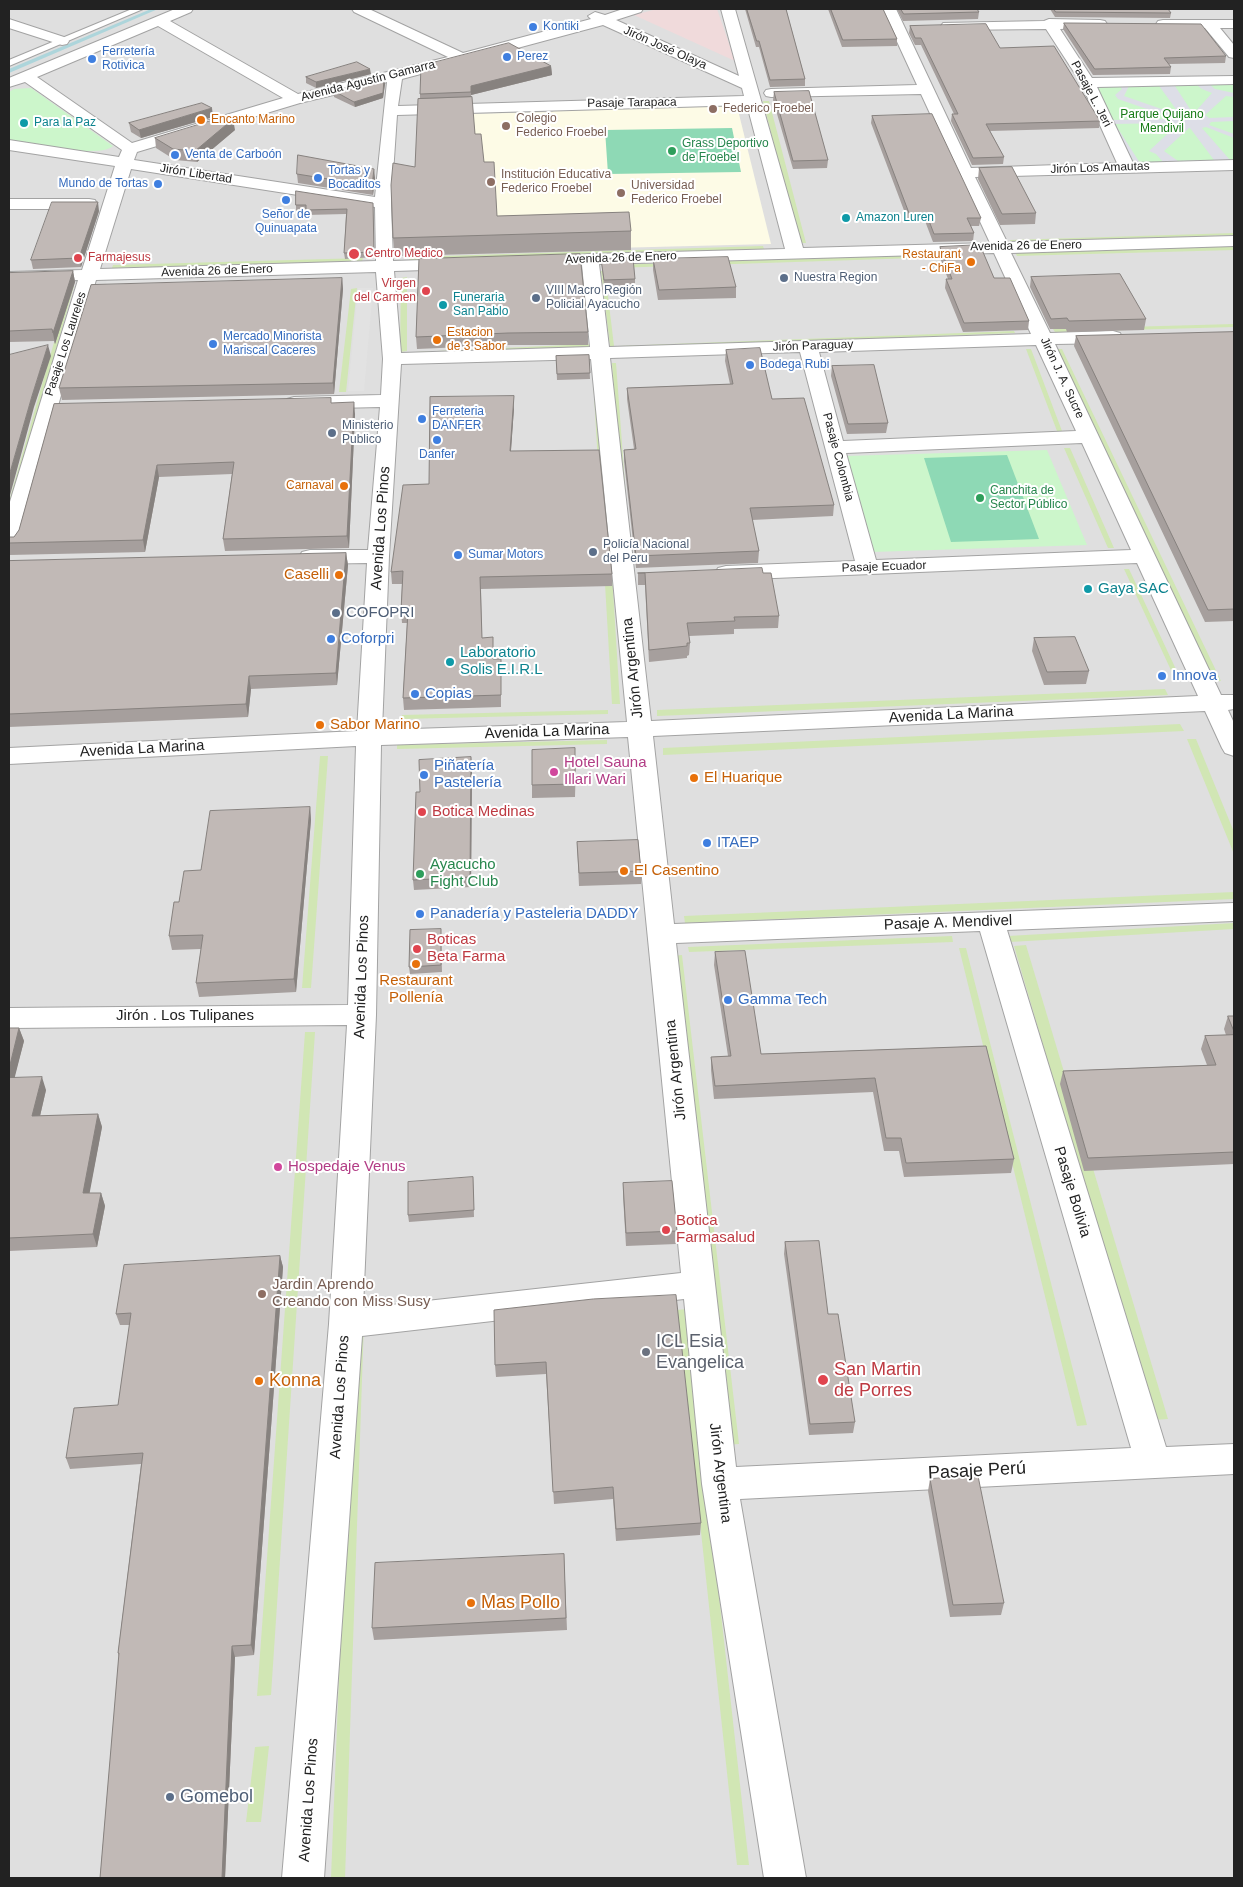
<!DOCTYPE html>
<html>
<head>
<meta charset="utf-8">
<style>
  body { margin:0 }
  #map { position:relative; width:1243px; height:1887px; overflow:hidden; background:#f1eee9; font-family:Helvetica,sans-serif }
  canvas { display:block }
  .frame { position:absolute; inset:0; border:10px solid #222; pointer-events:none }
</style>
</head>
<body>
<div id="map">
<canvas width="1243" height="1887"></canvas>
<div class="frame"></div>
</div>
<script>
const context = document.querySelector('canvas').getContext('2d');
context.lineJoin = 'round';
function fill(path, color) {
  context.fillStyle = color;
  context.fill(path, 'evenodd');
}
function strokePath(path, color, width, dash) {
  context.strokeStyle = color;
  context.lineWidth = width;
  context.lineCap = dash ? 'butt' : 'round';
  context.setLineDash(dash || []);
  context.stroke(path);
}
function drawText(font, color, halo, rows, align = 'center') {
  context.font = font + ' Helvetica,sans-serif';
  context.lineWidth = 4;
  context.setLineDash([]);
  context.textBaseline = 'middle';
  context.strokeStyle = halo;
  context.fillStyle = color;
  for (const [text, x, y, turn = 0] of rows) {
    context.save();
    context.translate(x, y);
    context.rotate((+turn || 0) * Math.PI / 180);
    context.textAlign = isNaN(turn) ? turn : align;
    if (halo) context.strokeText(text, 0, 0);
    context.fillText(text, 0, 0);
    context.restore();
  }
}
fill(new Path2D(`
  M9 9H1234V1878H9Z`), '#dfdfdf');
fill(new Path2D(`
  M657 9H717L735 61 634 15Z`), '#f0dadb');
fill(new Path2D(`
  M736 102 771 244 494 251 421 115 553 112 554 106Z`), '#fdfbe6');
fill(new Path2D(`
  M763 101H769L806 243H799Z
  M1234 233V235L1011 242 1010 240Z
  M763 246 764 249 409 261V257Z
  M1234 246V250L1017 256 1015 252Z
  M976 253 977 256 613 268 612 265Z
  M363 258 362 261 112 268 113 265Z
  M601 271H605L614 346H610Z
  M407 277V351L400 352 401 278Z
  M70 286H74L9 517V501Z
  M357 288 346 392H339L351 289Z
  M1234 324V327L1055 332 1053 329Z
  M1014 331 1015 333 618 348V346Z
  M590 344V347L415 354V352Z
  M1026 349H1031L1062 431H1057Z
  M1052 349H1062L1221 681 1208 682Z
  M592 361H599L620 704H612Z
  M612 363H616L631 564H626Z
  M1064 448H1070L1114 548H1108Z
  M1124 569H1129L1181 680 1176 681Z
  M1165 689 1168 695 657 716V710Z
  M608 710V714L401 719 402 715Z
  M1180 724 1184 731 663 755V748Z
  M1187 739H1196L1234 832V854Z
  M607 740V744L397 749V745Z
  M320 756H328L311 988H302Z
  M1234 892V899L685 923 684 916Z
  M1234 923V929L1010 942 1008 936Z
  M952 936 953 942 689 952 688 947Z
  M1026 945 1168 1419 1153 1420 1014 946Z
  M959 948H966L1087 1425 1077 1426Z
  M682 955 739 1444 726 1445 672 956Z
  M305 1032H315L271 1695 257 1696Z
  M687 1309 749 1865H737L677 1310Z
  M364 1321 345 1878H331L353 1322Z
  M269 1746 261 1822H246L255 1747Z`), '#d1e6b4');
fill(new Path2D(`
  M1234 79V161L1136 164 1085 83Z
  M31 88 113 146C99 159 29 143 9 140V92L14 89Z
  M1047 450 1087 545 872 552 846 456Z`), '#ccf6cb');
fill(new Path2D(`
  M732 128 741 172 608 174 605 130Z
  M1007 455 1039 539 951 542 924 458Z`), '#8ed9b5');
fill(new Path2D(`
  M340 275 339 283 104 289 107 281Z
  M358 288H373L364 391H348Z`), '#e2e2e2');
fill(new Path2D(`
  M1234 79V81L1207 82 1215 89 1234 93V97L1226 96 1205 115 1209 118 1234 117V121L1211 122 1209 125 1234 134V138L1206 127 1202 128 1230 160 1234 161 1136 164 1085 83ZM1193 82 1202 89 1212 93 1195 112H1192L1173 83ZM1157 83 1178 112 1173 113 1124 96 1130 84ZM1119 84 1122 89 1115 95 1118 99 1167 116V119L1112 120 1090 85ZM1170 123 1176 126 1149 151 1156 154 1163 162 1140 163 1115 124ZM1189 128H1190L1214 160 1178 161 1164 151Z`), '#dddee7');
fill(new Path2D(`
  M151 9H158L9 73V69Z`), '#add5db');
const service = new Path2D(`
  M132 9H143L9 66V60Z`);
const minor = new Path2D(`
  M175 9H193L191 12 170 21 298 94 448 57 354 12 352 9H369L463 53 591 19 588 16 595 12 605 15 623 9H643L641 12 616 20 739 76 721 9H735L803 248 990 243 921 94 771 97 766 96 764 93 766 90 771 89 917 85 882 9H896L971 168 1117 163 1081 83 1046 29 948 30 941 26 943 23 1044 21 1049 19 1100 20 1105 21 1107 24 1105 27 1060 29 1092 78 1234 76V84L1097 87 1133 163 1234 160V170L975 177 1007 242 1234 236V246L1011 253 1050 333 1113 331 1120 333 1122 337 1120 341 1113 343 1055 344 1221 695H1234V709L1228 710 1234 723V756L1225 753 1222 748 1205 711 653 736 674 924 1234 903V921L1007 930 1166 1447 1234 1444V1474L740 1499 806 1878H764L702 1484 684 1299 362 1336 324 1878H282L329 1324 347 1025 9 1028V1008L348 1005 356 746 9 764V748L357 731 367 563 310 564 302 562 299 557 302 552 310 550H368L380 407 294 409 287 407 284 403 287 399 294 397 381 395 383 359 376 272 96 280 63 388 20 542 17 547 9 548V505L78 280 9 282V272L82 270 115 166 9 150V140L119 157 122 150 25 82 9 87V78ZM603 25 742 88 744 96 398 106 402 79ZM158 26 283 98 132 143 37 77ZM387 82 375 197 134 160 137 152 300 103ZM747 105 785 249 590 254 565 256 562 260 565 264 582 265 590 347 401 353 394 271 456 269 462 268 465 264 462 260 456 259 393 261 391 203 397 115ZM131 169 375 207 376 261 100 269ZM994 253 1031 334 609 347 599 264ZM1036 345 1076 431 843 441 819 352ZM800 352 855 561 726 566 718 568 715 573 718 578 726 580 1137 563 1198 696 651 721 610 358ZM591 359 627 722 382 730 389 556 401 364ZM1082 443 1131 550 876 560 846 453ZM628 737 681 1273 363 1308 376 1015 381 745ZM980 931 1131 1448 736 1467 676 943Z
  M9 19 67 38 69 41 67 44 62 45 9 28Z
  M1163 20H1234V28H1220L1234 45V58L1229 57 1205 28 1158 27 1156 24 1158 21Z
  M9 199H89L95 200 97 204 95 208 89 209H9Z`);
strokePath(service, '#a3a3a3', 2);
strokePath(minor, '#a3a3a3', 2);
fill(service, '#fff');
fill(minor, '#fff');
fill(new Path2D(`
  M745 9H786L805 79V86L770 87 759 47H756Z
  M828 9H883L897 39V46L842 47Z
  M897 9H977L979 12 978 19 903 21Z
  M1050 9H1168L1171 13 1170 18 1055 17Z
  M1064 23 1226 56 1225 63 1169 64 1171 67 1170 74 1093 75 1063 29Z
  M910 26 1000 48 1100 121 1099 128 990 131 1004 157 1003 164 972 165 951 121 952 114H954L921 45H915L909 33Z
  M551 66 552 75 471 95 475 134 484 162 497 216 631 231V250L395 256 393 238 415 167 420 99V94Z
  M371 74 316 88 306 83V77Z
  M384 79 385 84 383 98 355 107 334 97V91Z
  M774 92 828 160 827 168 793 169 773 100Z
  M872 116 981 218 979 226H971L974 233 973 241 933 242 925 221H908L871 123Z
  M213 117 141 138 131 132 129 123Z
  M235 130 197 162 175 160 156 148 155 138Z
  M979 168 1036 213 1035 224 1000 225 978 179Z
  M297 174 375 178 373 195 298 183Z
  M373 203 374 257 345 259 344 253 346 214 306 215V211H296V205Z
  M99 211 81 267 33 269 31 260Z
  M940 247 994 278 1029 321 1028 330 963 332 945 288 946 279H948L939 255Z
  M419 259 588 332V345H508L417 349 416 337Z
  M601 259 635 279V285L604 286Z
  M653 259 736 287V298L658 300 653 270Z
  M73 271 75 282 55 344 54 341 9 342V273Z
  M1031 277 1146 319 1144 330 1067 332 1066 329H1050L1030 287Z
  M342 278 343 289 334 394 62 400 59 388Z
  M1234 332V621L1205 622 1074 346 1076 336Z
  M726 350 772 399 834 505 833 516 752 520 759 551 758 563 636 568 624 461V450L634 449 627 399V388L730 384 725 361Z
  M589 355 590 379 557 380 556 356Z
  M832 366 888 423 886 433 847 434 831 376Z
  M332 403 355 414 349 548 225 551 223 539 232 474 159 477 145 552 9 555V537H14L19 530 54 404Z
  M514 408 511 451 612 574V586L481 589 482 638 493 650V659H501V707L404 710 403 698 407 623H402L401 611 402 584H392L391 572 429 484Z
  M346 553 348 565 337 685 251 689 248 717 9 727V561Z
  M638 573H763L779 616 778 628 734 629V634L689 636 690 643 689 655 687 656V658L649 662 645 585H638Z
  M1034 638 1089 671 1086 684 1044 685 1032 651Z
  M576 761 575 797 532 798V785Z
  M472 767 471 887 414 890 413 880 420 792Z
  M310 807 311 820 296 992 199 997 196 983 201 949 172 950 169 936 179 902 201 870Z
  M577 842 641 871V884L579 886Z
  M441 935 442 972 410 974 409 967Z
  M715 952 761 1054 986 1046 1014 1159 1011 1173 904 1177 899 1151H884L873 1092 714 1099 711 1070V1057L728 1056 714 965Z
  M1228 1016H1234V1164L1084 1171 1060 1084 1063 1071 1207 1065 1201 1049 1205 1036 1226 1035 1224 1029Z
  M9 1028H19L24 1041 14 1078 46 1090 40 1116 98 1114 102 1127 89 1193H101L105 1206 97 1247 9 1251Z
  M473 1177 474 1217 409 1222 408 1215Z
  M623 1183 677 1231 676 1244 626 1246 623 1196Z
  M785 1242 828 1314 855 1422 853 1433 809 1435 784 1254Z
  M280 1256 283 1267 254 1655 235 1657 225 1878H100L119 1657 118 1653 141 1464 70 1469 66 1458 118 1405 130 1325H120L116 1314Z
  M593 1299 701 1523 700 1535 616 1541 613 1499 554 1504 546 1374 496 1377 495 1365Z
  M930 1479 1004 1603 1001 1615 950 1617 928 1491Z
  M564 1554 567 1630 374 1640 372 1628Z`), '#a69f9d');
fill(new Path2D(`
  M551 66 552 75 471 95V86Z
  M370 69 371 74 316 88V82Z
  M384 79 385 84 383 98 355 107 354 102Z
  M212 108 213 117 141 138 139 130Z
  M233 119 235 130 197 162 195 151Z
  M374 169 375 178 373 195 372 186Z
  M98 202 99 211 81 267 79 258Z
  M73 271 75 282 55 344 53 333Z
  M342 278 343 289 334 394 333 383Z
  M48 345 51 356 34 407 9 499V476L32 396Z
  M514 396V408L510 463V451Z
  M354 402 355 414 349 548 347 536Z
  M157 465 159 477 145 552 143 540Z
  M346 553 348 565 337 685 336 673Z
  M249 676 251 689 248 717 246 704Z
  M471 757 472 767 471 887 470 877Z
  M310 807 311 820 296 992 294 979Z
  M19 1028 24 1041 11 1092 9 1086V1069Z
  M42 1077 46 1090 37 1129 32 1116Z
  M98 1114 102 1127 87 1207 83 1193Z
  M101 1193 105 1206 97 1247 93 1234Z
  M280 1256 283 1267 254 1655 251 1645Z
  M232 1646 235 1657 225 1878H222Z`), '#87827f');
const building = new Path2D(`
  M747 9H786L805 79 770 80 759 41H757Z
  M831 9H883L897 39 843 40Z
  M901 9H977L979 12 904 14Z
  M1054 9H1168L1171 13 1056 12Z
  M1064 23 1201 24 1226 56 1164 58 1171 67 1095 69Z
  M986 24 1000 48 1054 46 1100 121 986 124 1004 157 973 158 952 114H958L921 38H915L910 26Z
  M509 43 551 66 471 86V92L420 94 421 66Z
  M357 62 370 69 316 82 306 77Z
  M384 79 383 93 354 102 334 91Z
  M809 91 828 160 793 161 774 92Z
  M472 97 475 134H481L484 162H494L497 216 629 212 631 231 393 238 391 185 393 163 415 167 418 99Z
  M202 103 212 108 139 130 129 123Z
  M932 114 981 218H967L974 233 934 234 926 213H909L872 116Z
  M227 116 233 119 195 151 173 149 155 138Z
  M298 155 374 169 372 186 297 174Z
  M1012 167 1036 213 1002 214 979 168Z
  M296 191 373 203 374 252 344 253 347 209 306 210V205H296Z
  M52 202H98L79 258 31 260Z
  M980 245 994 278H1010L1029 321 964 323 946 279H952L940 247Z
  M580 254 588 332 508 333 416 337 419 259Z
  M728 257 736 287 659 290 653 259Z
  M633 258 635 279 604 280 601 259Z
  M73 271 53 333 52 329 9 331V273Z
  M1120 274 1146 319 1069 321 1067 318 1051 319 1031 277Z
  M342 278 333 383 59 388 91 285Z
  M1234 332V609L1208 610 1076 336Z
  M48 345 32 396 9 476V355Z
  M760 348 772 399 804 398 834 505 750 508 759 551 636 556 624 450 636 449 627 388 733 384 726 350Z
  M589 355 590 373 557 374 556 356Z
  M874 365 888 423 848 424 832 366Z
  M514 396 510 451 599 450 612 574 480 577 482 638 493 637V659H501V695L403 698 408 611H401L403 571 391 572 403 485 429 484 430 397Z
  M331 398V403L354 402 347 536 223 539 234 462 157 465 143 540 9 543V537H14L19 530 54 404Z
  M346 553 336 673 249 676 246 704 9 714V561Z
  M762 568 763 573H771L779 616 734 617 735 621 687 623 690 643H687V646L649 650 645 573H638Z
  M1075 637 1089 671 1047 672 1034 638Z
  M575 748V784L532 785V750Z
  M471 757 470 877 413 880 416 792H420L419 760Z
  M310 807 294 979 196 983 203 935 169 936 174 902H179L184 871 201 870 210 811Z
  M638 840 641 871 579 873 577 842Z
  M441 929V965L409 967 410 930Z
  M745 951 761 1054 986 1046 1014 1159 906 1163 901 1138H886L875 1078 715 1086 711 1057 731 1056 715 952Z
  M1228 1016H1234V1031Z
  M9 1028H19L9 1069Z
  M1234 1035V1152L1088 1158 1063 1071 1216 1065 1205 1036Z
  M42 1077 32 1116 98 1114 83 1193H101L93 1234 9 1238V1078Z
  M473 1177 474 1210 408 1215V1182Z
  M672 1181 677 1231 626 1233 623 1183Z
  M819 1241 828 1314H838L855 1422 810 1424 785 1242Z
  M280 1256 251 1645 232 1646 222 1878H100L119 1653H118L143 1453 66 1458 74 1408 118 1405 131 1313 116 1314 124 1265Z
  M676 1295 701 1523 616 1529 613 1487 553 1492 546 1362 495 1365 494 1310 593 1299Z
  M978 1476 1004 1603 953 1605 930 1479Z
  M564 1554 566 1618 372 1628 375 1563Z`);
fill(building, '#c1b9b6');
strokePath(building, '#87827f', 1);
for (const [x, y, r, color] of [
  [533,27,5,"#3f7fe0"],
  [507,57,5,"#3f7fe0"],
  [92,59,5,"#3f7fe0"],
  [713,109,5,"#8d6e63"],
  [201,120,5,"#e8710a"],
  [24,123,5,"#0f9aa8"],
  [506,126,5,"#8d6e63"],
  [672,151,5,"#2e9e5b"],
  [175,155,5,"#3f7fe0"],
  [318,178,5,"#3f7fe0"],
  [491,182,5,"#8d6e63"],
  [158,184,5,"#3f7fe0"],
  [621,193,5,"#8d6e63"],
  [286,200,5,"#3f7fe0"],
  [846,218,5,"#0f9aa8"],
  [354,254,6,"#e0444e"],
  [78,258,5,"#e0444e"],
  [971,262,5,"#e8710a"],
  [784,278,5,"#5c6f8a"],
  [426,291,5,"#e0444e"],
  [536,298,5,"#5c6f8a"],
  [443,305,5,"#0f9aa8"],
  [437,340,5,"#e8710a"],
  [213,344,5,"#3f7fe0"],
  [750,365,5,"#3f7fe0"],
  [422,419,5,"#3f7fe0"],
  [332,433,5,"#5c6f8a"],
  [437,440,5,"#3f7fe0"],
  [344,486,5,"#e8710a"],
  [980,498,5,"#2e9e5b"],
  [593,552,5,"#5c6f8a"],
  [458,555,5,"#3f7fe0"],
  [339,575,5,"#e8710a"],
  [1088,589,5,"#0f9aa8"],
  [336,613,5,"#5c6f8a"],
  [331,639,5,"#3f7fe0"],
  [450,662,5,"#0f9aa8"],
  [1162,676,5,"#3f7fe0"],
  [415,694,5,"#3f7fe0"],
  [320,725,5,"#e8710a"],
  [554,772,5,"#d1479c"],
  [424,775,5,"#3f7fe0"],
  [694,778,5,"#e8710a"],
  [422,812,5,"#e0444e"],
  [707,843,5,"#3f7fe0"],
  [624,871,5,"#e8710a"],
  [420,874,5,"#2e9e5b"],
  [420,914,5,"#3f7fe0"],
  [417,949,5,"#e0444e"],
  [416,964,5,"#e8710a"],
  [728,1000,5,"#3f7fe0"],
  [278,1167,5,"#d1479c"],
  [666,1230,5,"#e0444e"],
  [262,1294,5,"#8d6e63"],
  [646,1352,5,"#6b7280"],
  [823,1380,6,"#e0444e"],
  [259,1381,5,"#e8710a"],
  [471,1603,5,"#e8710a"],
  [170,1797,5,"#5c6f8a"]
]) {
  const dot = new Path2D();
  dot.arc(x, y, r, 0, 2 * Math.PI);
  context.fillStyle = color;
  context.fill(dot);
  strokePath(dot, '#fff', 2);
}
drawText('12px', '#366cbe', '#fff', [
  ["Kontiki",543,27],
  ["Ferretería",102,52],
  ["Rotivica",102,66],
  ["Perez",517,57],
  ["Venta de Carboón",185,155],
  ["Tortas y",328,171],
  ["Bocaditos",328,185],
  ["Mundo de Tortas",148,184,"right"],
  ["Señor de",286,215,"center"],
  ["Quinuapata",286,229,"center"],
  ["Mercado Minorista",223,337],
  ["Mariscal Caceres",223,351],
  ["Bodega Rubi",760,365],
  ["Ferreteria",432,412],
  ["DANFER",432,426],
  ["Danfer",437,455,"center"],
  ["Sumar Motors",468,555]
], 'left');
drawText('12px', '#222', '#fff', [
  ["Jirón José Olaya",665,48,24],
  ["Avenida Agustín Gamarra",368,81,-14],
  ["Pasaje L. Jeri",1091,94,62],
  ["Pasaje Tarapaca",632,103,-1],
  ["Jirón Los Amautas",1100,168,-2],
  ["Jirón Libertad",196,174,9],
  ["Avenida 26 de Enero",1026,246,-1],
  ["Avenida 26 de Enero",621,258,-2],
  ["Avenida 26 de Enero",217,271,-2],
  ["Pasaje Los Laureles",66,344,-72],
  ["Jirón Paraguay",813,346,-2],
  ["Jirón J. A. Sucre",1062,378,65],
  ["Pasaje Colombia",838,457,75],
  ["Pasaje Ecuador",884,567,-2]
]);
drawText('12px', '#785e54', '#fff', [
  ["Federico Froebel",723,109],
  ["Colegio",516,119],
  ["Federico Froebel",516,133],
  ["Institución Educativa",501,175],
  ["Federico Froebel",501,189],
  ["Universidad",631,186],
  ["Federico Froebel",631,200]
], 'left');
drawText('12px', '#167a15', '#fff', [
  ["Parque Quijano",1162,115],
  ["Mendivil",1162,129]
]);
drawText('12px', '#c56008', '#fff', [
  ["Encanto Marino",211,120],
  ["Restaurant",961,255,"right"],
  ["- ChiFa",961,269,"right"],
  ["Estacion",447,333],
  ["de 3 Sabor",447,347],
  ["Carnaval",334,486,"right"]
], 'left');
drawText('12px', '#0d838f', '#fff', [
  ["Para la Paz",34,123],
  ["Amazon Luren",856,218],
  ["Funeraria",453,298],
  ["San Pablo",453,312]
], 'left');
drawText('12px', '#27864d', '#fff', [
  ["Grass Deportivo",682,144],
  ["de Froebel",682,158],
  ["Canchita de",990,491],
  ["Sector Público",990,505]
], 'left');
drawText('12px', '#be3a42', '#fff', [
  ["Centro Medico",365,254],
  ["Farmajesus",88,258],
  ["Virgen",416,284,"right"],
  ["del Carmen",416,298,"right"]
], 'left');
drawText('12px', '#4e5e75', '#fff', [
  ["Nuestra Region",794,278],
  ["VIII Macro Región",546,291],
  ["Policial Ayacucho",546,305],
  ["Ministerio",342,426],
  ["Publico",342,440],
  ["Policía Nacional",603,545],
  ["del Peru",603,559]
], 'left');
drawText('15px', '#222', '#fff', [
  ["Avenida Los Pinos",381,528,-86],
  ["Jirón Argentina",633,668,-96],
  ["Avenida La Marina",951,715,-3],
  ["Avenida La Marina",547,732,-2],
  ["Avenida La Marina",142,749,-3],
  ["Pasaje A. Mendivel",948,923,-2],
  ["Avenida Los Pinos",362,977,-88],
  ["Jirón . Los Tulipanes",185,1016],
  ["Jirón Argentina",676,1070,-96],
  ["Pasaje Bolivia",1072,1192,73],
  ["Avenida Los Pinos",340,1397,-86],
  ["Jirón Argentina",720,1473,83],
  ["Avenida Los Pinos",309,1800,-86]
]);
drawText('15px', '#c56008', '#fff', [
  ["Caselli",329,575,"right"],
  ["Sabor Marino",330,725],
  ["El Huarique",704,778],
  ["El Casentino",634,871],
  ["Restaurant",416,981,"center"],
  ["Pollenía",416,998,"center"]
], 'left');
drawText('15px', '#0d838f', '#fff', [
  ["Gaya SAC",1098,589],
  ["Laboratorio",460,653],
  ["Solis E.I.R.L",460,670]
], 'left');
drawText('15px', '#4e5e75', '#fff', [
  ["COFOPRI",346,613]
], 'left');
drawText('15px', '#366cbe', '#fff', [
  ["Coforpri",341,639],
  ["Innova",1172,676],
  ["Copias",425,694],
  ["Piñatería",434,766],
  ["Pastelería",434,783],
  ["ITAEP",717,843],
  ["Panadería y Pasteleria DADDY",430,914],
  ["Gamma Tech",738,1000]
], 'left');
drawText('15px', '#b23c85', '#fff', [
  ["Hotel Sauna",564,763],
  ["Illari Wari",564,780],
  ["Hospedaje Venus",288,1167]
], 'left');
drawText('15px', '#be3a42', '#fff', [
  ["Botica Medinas",432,812],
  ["Boticas",427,940],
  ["Beta Farma",427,957],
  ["Botica",676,1221],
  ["Farmasalud",676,1238]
], 'left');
drawText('15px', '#27864d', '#fff', [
  ["Ayacucho",430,865],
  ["Fight Club",430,882]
], 'left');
drawText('15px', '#785e54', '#fff', [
  ["Jardin Aprendo",272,1285],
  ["Creando con Miss Susy",272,1302]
], 'left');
drawText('18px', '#5b616d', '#fff', [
  ["ICL Esia",656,1342],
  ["Evangelica",656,1363]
], 'left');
drawText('18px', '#be3a42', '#fff', [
  ["San Martin",834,1370],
  ["de Porres",834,1391]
], 'left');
drawText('18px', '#c56008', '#fff', [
  ["Konna",269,1381],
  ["Mas Pollo",481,1603]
], 'left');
drawText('18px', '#222', '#fff', [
  ["Pasaje Perú",977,1471,-3]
]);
drawText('18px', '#4e5e75', '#fff', [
  ["Gomebol",180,1797]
], 'left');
</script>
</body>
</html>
